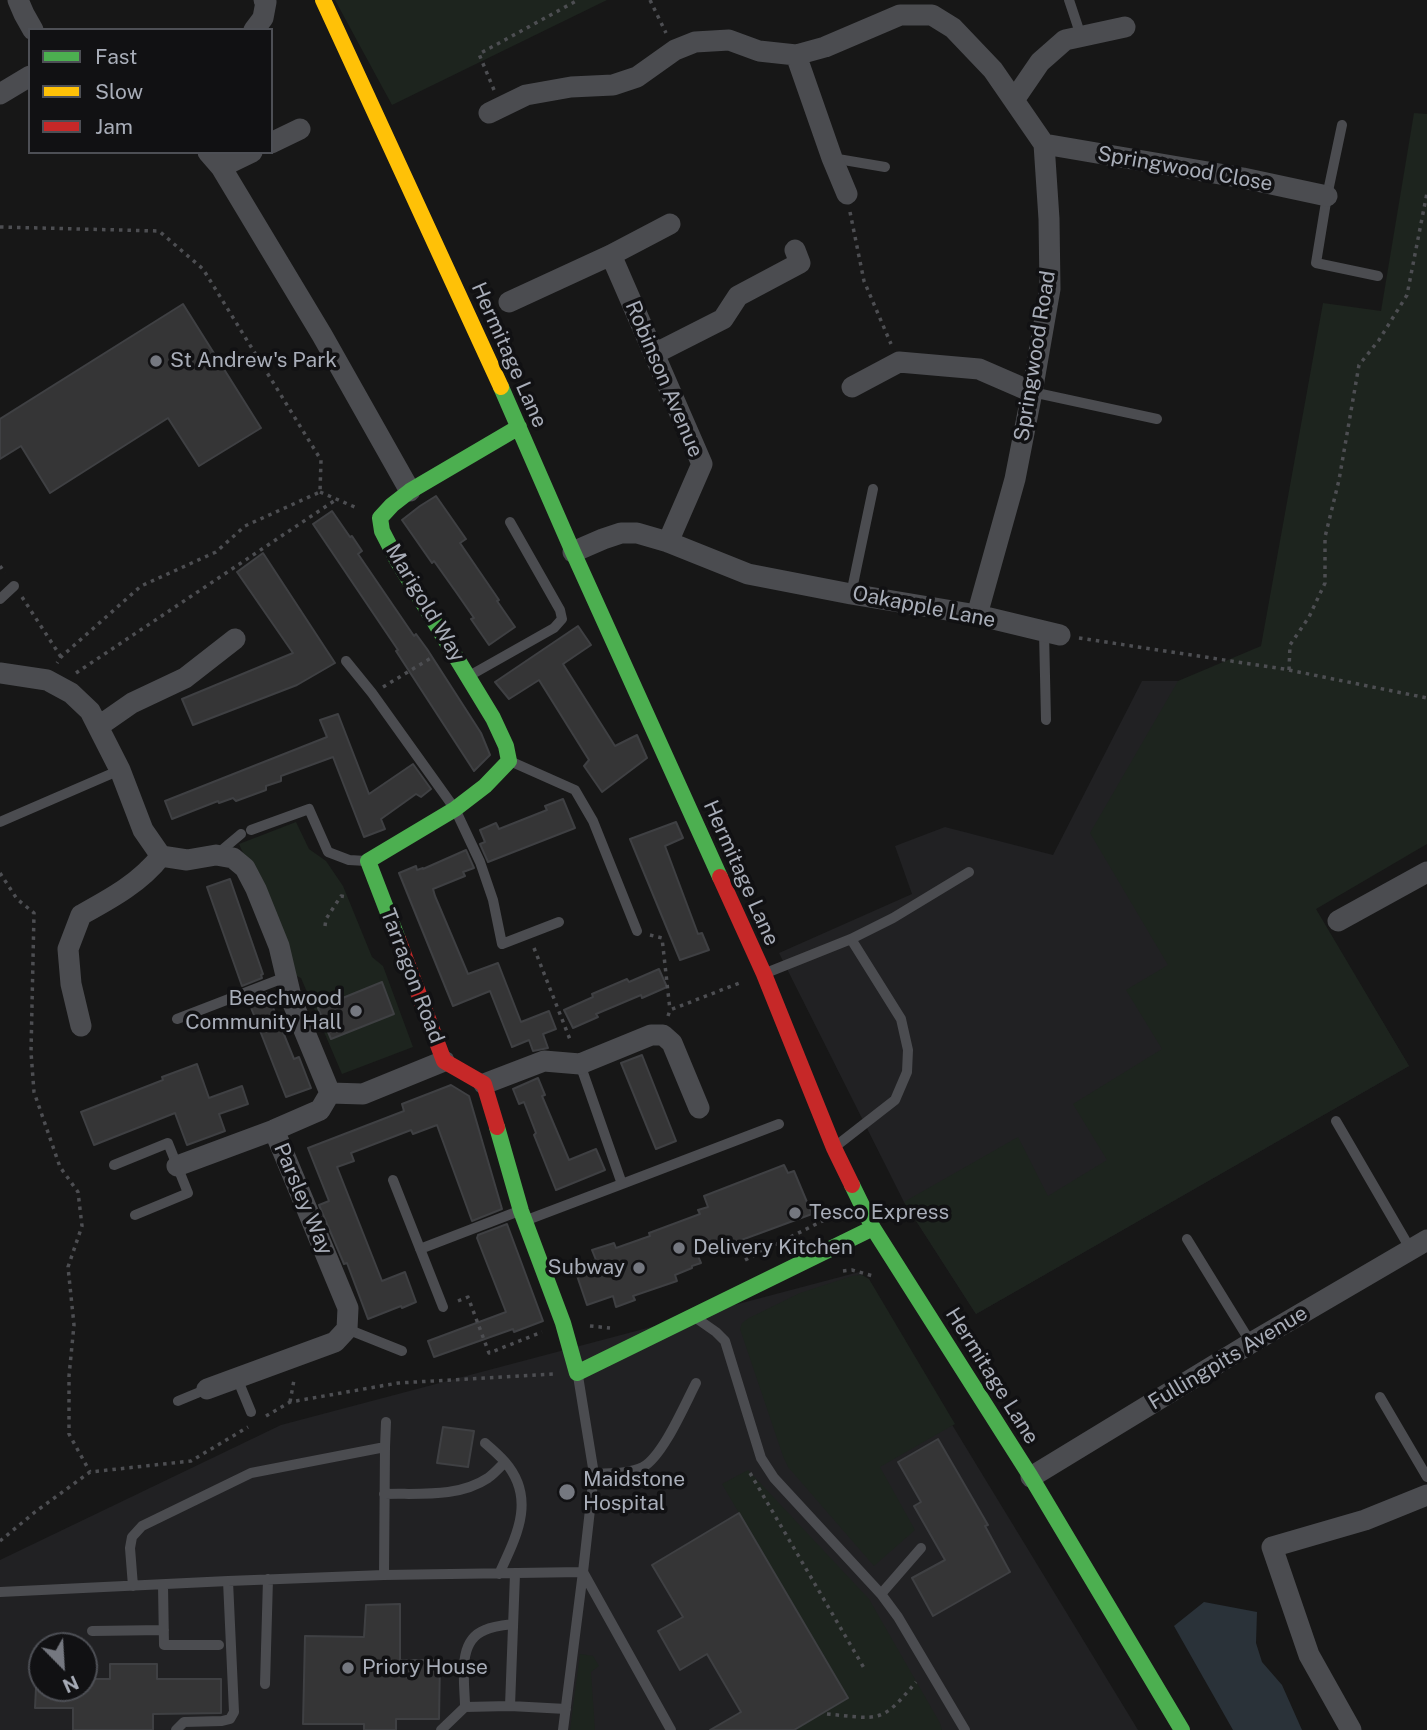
<!DOCTYPE html>
<html>
<head>
<meta charset="utf-8">
<style>
  body { margin:0 }
  #map { position:relative; width:1427px; height:1730px; overflow:hidden; background:#171717; font-family:"Public Sans",sans-serif }
  canvas { display:block }
  .legend { position:absolute; left:28px; top:28px; width:245px; height:126px; box-sizing:border-box; background:#111113; border:2px solid #4d4f55; margin:0; padding:9px 12px; list-style:none; font-size:21px; color:#a8adb8 }
  .legend li { display:flex; align-items:center; gap:14px; height:35px }
  .legend b { width:35px; border:2px solid #4d4f55 }
  .north { position:absolute; left:28px; top:1632px; width:70px; height:70px; box-sizing:border-box; background:#111113; border:2px solid #4d4f55; border-radius:50%; rotate:156deg; font-size:19px; font-weight:700; line-height:28px; text-align:center; color:#a8adb8 }
  .north::after { content:''; display:block; margin:auto; width:24px; height:32px; background:#757880; clip-path:polygon(50% 0,100% 100%,50% 72%,0 100%) }
</style>
</head>
<body>
<div id="map">
<canvas width="1427" height="1730"></canvas>
<ul class="legend">
<li><b style="height:9px;background:#4caf50"></b>Fast</li>
<li><b style="height:9px;background:#ffc107"></b>Slow</li>
<li><b style="height:9px;background:#c62828"></b>Jam</li>
</ul>
<div class="north">N</div>
</div>
<script>
const context = document.querySelector('canvas').getContext('2d');
context.lineJoin = 'round';
function fill(path, color) {
  context.fillStyle = color;
  context.fill(path, 'evenodd');
}
function strokePath(path, color, width, dash) {
  context.strokeStyle = color;
  context.lineWidth = width;
  context.lineCap = dash ? 'butt' : 'round';
  context.setLineDash(dash || []);
  context.stroke(path);
}
function drawText(font, color, halo, rows, align = 'center') {
  context.font = font + ' "Public Sans",sans-serif';
  context.lineWidth = 7;
  context.setLineDash([]);
  context.textBaseline = 'middle';
  context.strokeStyle = halo;
  context.fillStyle = color;
  for (const [text, x, y, turn = 0] of rows) {
    context.save();
    context.translate(x, y);
    context.rotate((+turn || 0) * Math.PI / 180);
    context.textAlign = isNaN(turn) ? turn : align;
    if (halo) context.strokeText(text, 0, 0);
    context.fillText(text, 0, 0);
    context.restore();
  }
}
fill(new Path2D(`
  M1142 681H1178L1409 1066 976 1314 904 1202 779 953 912 894 895 846 945 827 1053 855Z
  M859 1272 1138 1730H0V1560L281 1425ZM42 1646H84V1688H42Z`), '#212123');
fill(new Path2D(`
  M335 0H607L392 105Z
  M1414 113 1427 114V844L1316 909 1409 1066 976 1314 904 1202 1018 1137 1048 1196 1107 1160 1073 1104 1162 1049 1126 990 1168 965 1090 833 1178 681 1261 646 1323 303 1381 311Z
  M296 822 309 849 326 861 343 886 372 957 383 966 413 1047 342 1074 301 978 292 974 288 953 239 844Z
  M862 1275 869 1279 955 1424 880 1467 915 1530 874 1566 788 1467 783 1456 740 1329 742 1323 749 1318 800 1293 852 1276Z
  M748 1470 869 1599 940 1723 942 1730H798L797 1728 847 1698 722 1484Z
  M580 1654 593 1656 599 1666 591 1672 595 1730H570Z`), '#1d241e');
fill(new Path2D(`
  M1204 1602 1257 1612 1256 1643 1262 1662 1282 1685 1302 1730H1233L1174 1626Z`), '#2a3239');
const building = new Path2D(`
  M183 304 261 428 199 466 168 418 50 493 21 446 0 459V419Z
  M436 496 466 539 460 543 499 600 497 601 515 627 489 645 471 619 474 618 456 592 434 561 432 563 402 520 420 506Z
  M332 511 350 537 352 536 362 551 358 554 414 636 416 634 427 649 481 733 490 755 474 771 396 651 398 650 313 524Z
  M263 553 335 663 297 685 193 725 182 699 293 653 237 572Z
  M578 626 591 645 563 664 615 746 637 735 647 758 602 792 584 766 589 760 539 680 509 699 495 682Z
  M338 714 369 794 413 764 431 789 421 797 416 794 381 819 385 829 364 837 333 757 281 776V781L266 786V790L236 801 233 798 219 803 218 801 172 819 165 801 327 737 320 720Z
  M563 799 575 828 488 862 480 844 485 842 480 830 496 823 499 829 547 810 545 806Z
  M676 822 683 838 665 846 698 934 702 933 709 950 680 960 630 839Z
  M466 850 474 868 463 872 465 876 433 889 435 896 468 974 498 963 521 1022 549 1011 556 1029 543 1034 548 1048 533 1051 529 1040 512 1047 490 991 453 1006 399 873 416 866 417 870 423 868V869Z
  M230 879 263 974 261 975 262 978 242 986 207 887Z
  M659 969 667 987 642 998 641 995 596 1014 598 1017 573 1028 564 1010 593 997 592 994 627 979 629 982Z
  M382 982 394 1014 331 1039 318 1008Z
  M267 993 294 1059 299 1057 311 1088 286 1097 248 1000Z
  M642 1055 676 1141 656 1149 621 1063Z
  M197 1064 209 1098 242 1086 248 1104 219 1114 225 1131 187 1145 175 1113 94 1145 81 1112 163 1080 162 1077Z
  M538 1078 545 1095 542 1096 569 1160 596 1149 605 1170 556 1190 534 1135 536 1133 524 1102 519 1104 513 1089Z
  M451 1085 469 1096 502 1209 472 1221 437 1125 413 1134 411 1130 351 1153 354 1161 337 1167 382 1281 405 1272 416 1302 402 1308 401 1306 368 1319 347 1263 344 1264 319 1205 329 1201 308 1148 404 1111 402 1104Z
  M784 1165 788 1173 794 1171 812 1214 698 1256 701 1263 692 1266V1268L675 1275 677 1281 633 1296 635 1300 616 1307 613 1296 587 1305 574 1267 596 1260 592 1250 614 1243 616 1248 650 1236 649 1233 700 1214 698 1210 708 1207 704 1196Z
  M507 1224 543 1321 514 1332 513 1329 434 1357 428 1341 506 1312 477 1238 478 1235Z
  M443 1427 474 1431 468 1467 437 1463Z
  M938 1439 988 1525 985 1526 1010 1572 933 1616 912 1578 945 1560 914 1506 921 1502 898 1462Z
  M739 1513 848 1698 794 1730H710L741 1712 707 1654 680 1670 658 1631 683 1617 652 1565Z
  M400 1604V1660H440L439 1719H396V1730H364V1724H303L305 1636 364 1637 366 1605Z
  M110 1664H157V1679H221V1713L153 1714V1730H73V1708H35L36 1688H84L85 1679H110Z`);
fill(building, '#353536');
strokePath(building, '#3f4043', 2);
strokePath(new Path2D(`
  M650 0 666 33
  M494 90 479 54 578 0
  M850 212 864 281 891 344
  M0 227 159 231 203 269 321 460 320 492 245 526 216 552 141 586 61 657 57 663
  M320 492 357 508
  M0 566 5 573
  M22 597 61 657
  M1079 638 1284 669 1427 698
  M1289 670 1290 645 1309 617 1325 583V537L1339 480 1359 365 1379 340 1407 295 1427 193
  M76 673 337 499
  M383 687 431 658
  M0 873 17 899 34 913 31 1052 34 1092 60 1167 78 1192 82 1226 68 1267 74 1325 69 1376V1434L90 1472
  M325 926 326 919 341 896 347 897
  M650 935 662 938 670 1010
  M534 948 571 1042
  M668 1016 670 1010 742 982
  M745 1260 838 1213
  M843 1271 852 1270 873 1276
  M458 1301 468 1297 489 1353 542 1332
  M590 1326 610 1328
  M290 1402 294 1380
  M266 1416 290 1402 398 1383 554 1374
  M750 1473 864 1668
  M0 1541 35 1512 90 1472 191 1461 248 1427
  M827 1714C880 1719 881 1724 916 1682`), '#4d4e52', 3.5, [3.5, 5]);
strokePath(new Path2D(`
  M1069 0 1081 36
  M1342 125 1327 196 1316 263 1378 276
  M832 158 885 167
  M1032 392 1157 419
  M851 594 873 489
  M0 599 14 586
  M1044 632 1046 720
  M346 661 372 693 455 809 480 862 493 900 502 944 559 922
  M469 676 554 628 562 619 560 610 510 522
  M512 762 575 790 593 821 637 931
  M0 822 120 770
  M251 830 309 809 328 852 349 860 366 861
  M216 855 241 834
  M766 973 851 939 893 918 969 872
  M177 1019 286 977
  M1336 1121 1411 1250
  M836 1146 895 1100 907 1072 908 1050 901 1019 851 939
  M114 1165 168 1143 188 1193 135 1215
  M393 1180 443 1307
  M622 1184 779 1124
  M527 1220 622 1184 580 1064
  M1187 1239 1251 1343
  M420 1249 519 1211
  M696 1318 716 1332 725 1341 761 1458 774 1478 881 1594 898 1617 965 1730
  M347 1329 402 1351
  M237 1378 251 1412
  M1380 1397 1427 1477
  M178 1401 207 1389
  M485 1443C492 1449 499 1455 505 1462 537 1499 516 1537 499 1574
  M385 1447 386 1422
  M594 1474C609 1473 629 1474 643 1467 663 1456 685 1404 696 1383
  M384 1494C419 1493 458 1498 488 1478 495 1473 500 1467 505 1462
  M163 1585 164 1645H219
  M133 1586 130 1548 132 1537 142 1526 251 1473 385 1447 384 1575
  M0 1592 228 1581 384 1575 583 1572 671 1730
  M881 1594 921 1548
  M92 1631 164 1630
  M265 1684 268 1579
  M510 1706 566 1709
  M465 1707C465 1682 456 1641 485 1630 493 1626 504 1625 513 1624
  M176 1730 184 1722 222 1721 230 1719 234 1712 228 1581
  M441 1730 465 1707 510 1706 515 1574
  M563 1730 583 1572 594 1474 578 1376`), '#4b4c50', 10);
strokePath(new Path2D(`
  M18 0 24 14 33 30
  M254 30 263 18 266 2 264 0
  M796 55 832 158 847 194
  M0 94 30 76
  M1014 100 1040 62 1065 40 1125 27
  M489 113 526 95 571 87 613 85 637 77 675 50 695 42 729 40 759 51 796 55 825 47 900 15H932L953 28 993 70 1044 144 1049 219 1050 289 1032 392 1015 479 977 615
  M271 143 300 129
  M1044 144 1243 178 1327 196
  M208 152 221 167 322 335 410 491
  M221 167 252 152
  M611 255 702 464 668 542
  M509 302 611 255 670 224
  M654 354 723 319 738 296 800 263 795 250
  M852 387 899 362 979 369 1032 392
  M573 552 603 539 621 533H637L668 542 748 574 851 594 977 615 1060 635
  M0 673 47 680 71 693 90 711 120 770 143 830 161 856 187 860 216 855 233 858 245 868 256 889 279 946 292 1001 330 1093
  M99 726 132 703 185 678 235 639
  M1338 921 1427 872
  M81 1026 71 984 68 949 81 915C110 899 140 883 161 856
  M484 1084 544 1061 580 1064 651 1035H663L672 1043 699 1108
  M330 1093 363 1094 444 1061
  M177 1166 274 1130
  M207 1389 335 1342 347 1329 348 1308 274 1130 320 1110 330 1093
  M1031 1477 1251 1343 1427 1240
  M1351 1730 1309 1655 1272 1547 1365 1520 1427 1495`), '#4b4c50', 21);
strokePath(new Path2D(`
  M501 387 573 552 720 877
  M398 939 368 861 455 809 485 786 509 761 506 746 493 718 397 560 382 531 380 518 392 505 410 491 519 427
  M497 1127 521 1211 563 1323 577 1373 873 1228
  M852 1185 873 1228 1031 1477 1182 1730`), '#4caf50', 16);
strokePath(new Path2D(`
  M323 0 501 387`), '#ffc107', 16);
strokePath(new Path2D(`
  M720 877 764 974 834 1148 852 1185
  M398 939 444 1061 484 1084 497 1127`), '#c62828', 16);
for (const [x, y, r, color] of [
  [156,361,7,"#757880"],
  [356,1011,7,"#757880"],
  [795,1213,7,"#757880"],
  [679,1248,7,"#757880"],
  [639,1268,7,"#757880"],
  [567,1492,9,"#757880"],
  [348,1668,7,"#757880"]
]) {
  const dot = new Path2D();
  dot.arc(x, y, r, 0, 2 * Math.PI);
  context.fillStyle = color;
  context.fill(dot);
  strokePath(dot, '#111113', 2.5);
}
drawText('21px', '#a8adb8', '#111113', [
  ["Springwood Close",1185,169,10],
  ["Hermitage Lane",509,355,66],
  ["Springwood Road",1035,356,-81],
  ["Robinson Avenue",664,379,67],
  ["Marigold Way",425,603,59],
  ["Oakapple Lane",924,607,11],
  ["Hermitage Lane",741,873,66],
  ["Tarragon Road",412,976,69],
  ["Parsley Way",303,1199,67],
  ["Fullingpits Avenue",1228,1358,-31],
  ["Hermitage Lane",992,1376,58]
]);
drawText('21px', '#a8adb8', '#111113', [
  ["St Andrew's Park",170,361],
  ["Beechwood",342,999,"right"],
  ["Community Hall",342,1023,"right"],
  ["Tesco Express",809,1213],
  ["Delivery Kitchen",693,1248],
  ["Subway",625,1268,"right"],
  ["Maidstone",583,1480],
  ["Hospital",583,1504],
  ["Priory House",362,1668]
], 'left');
</script>
</body>
</html>
